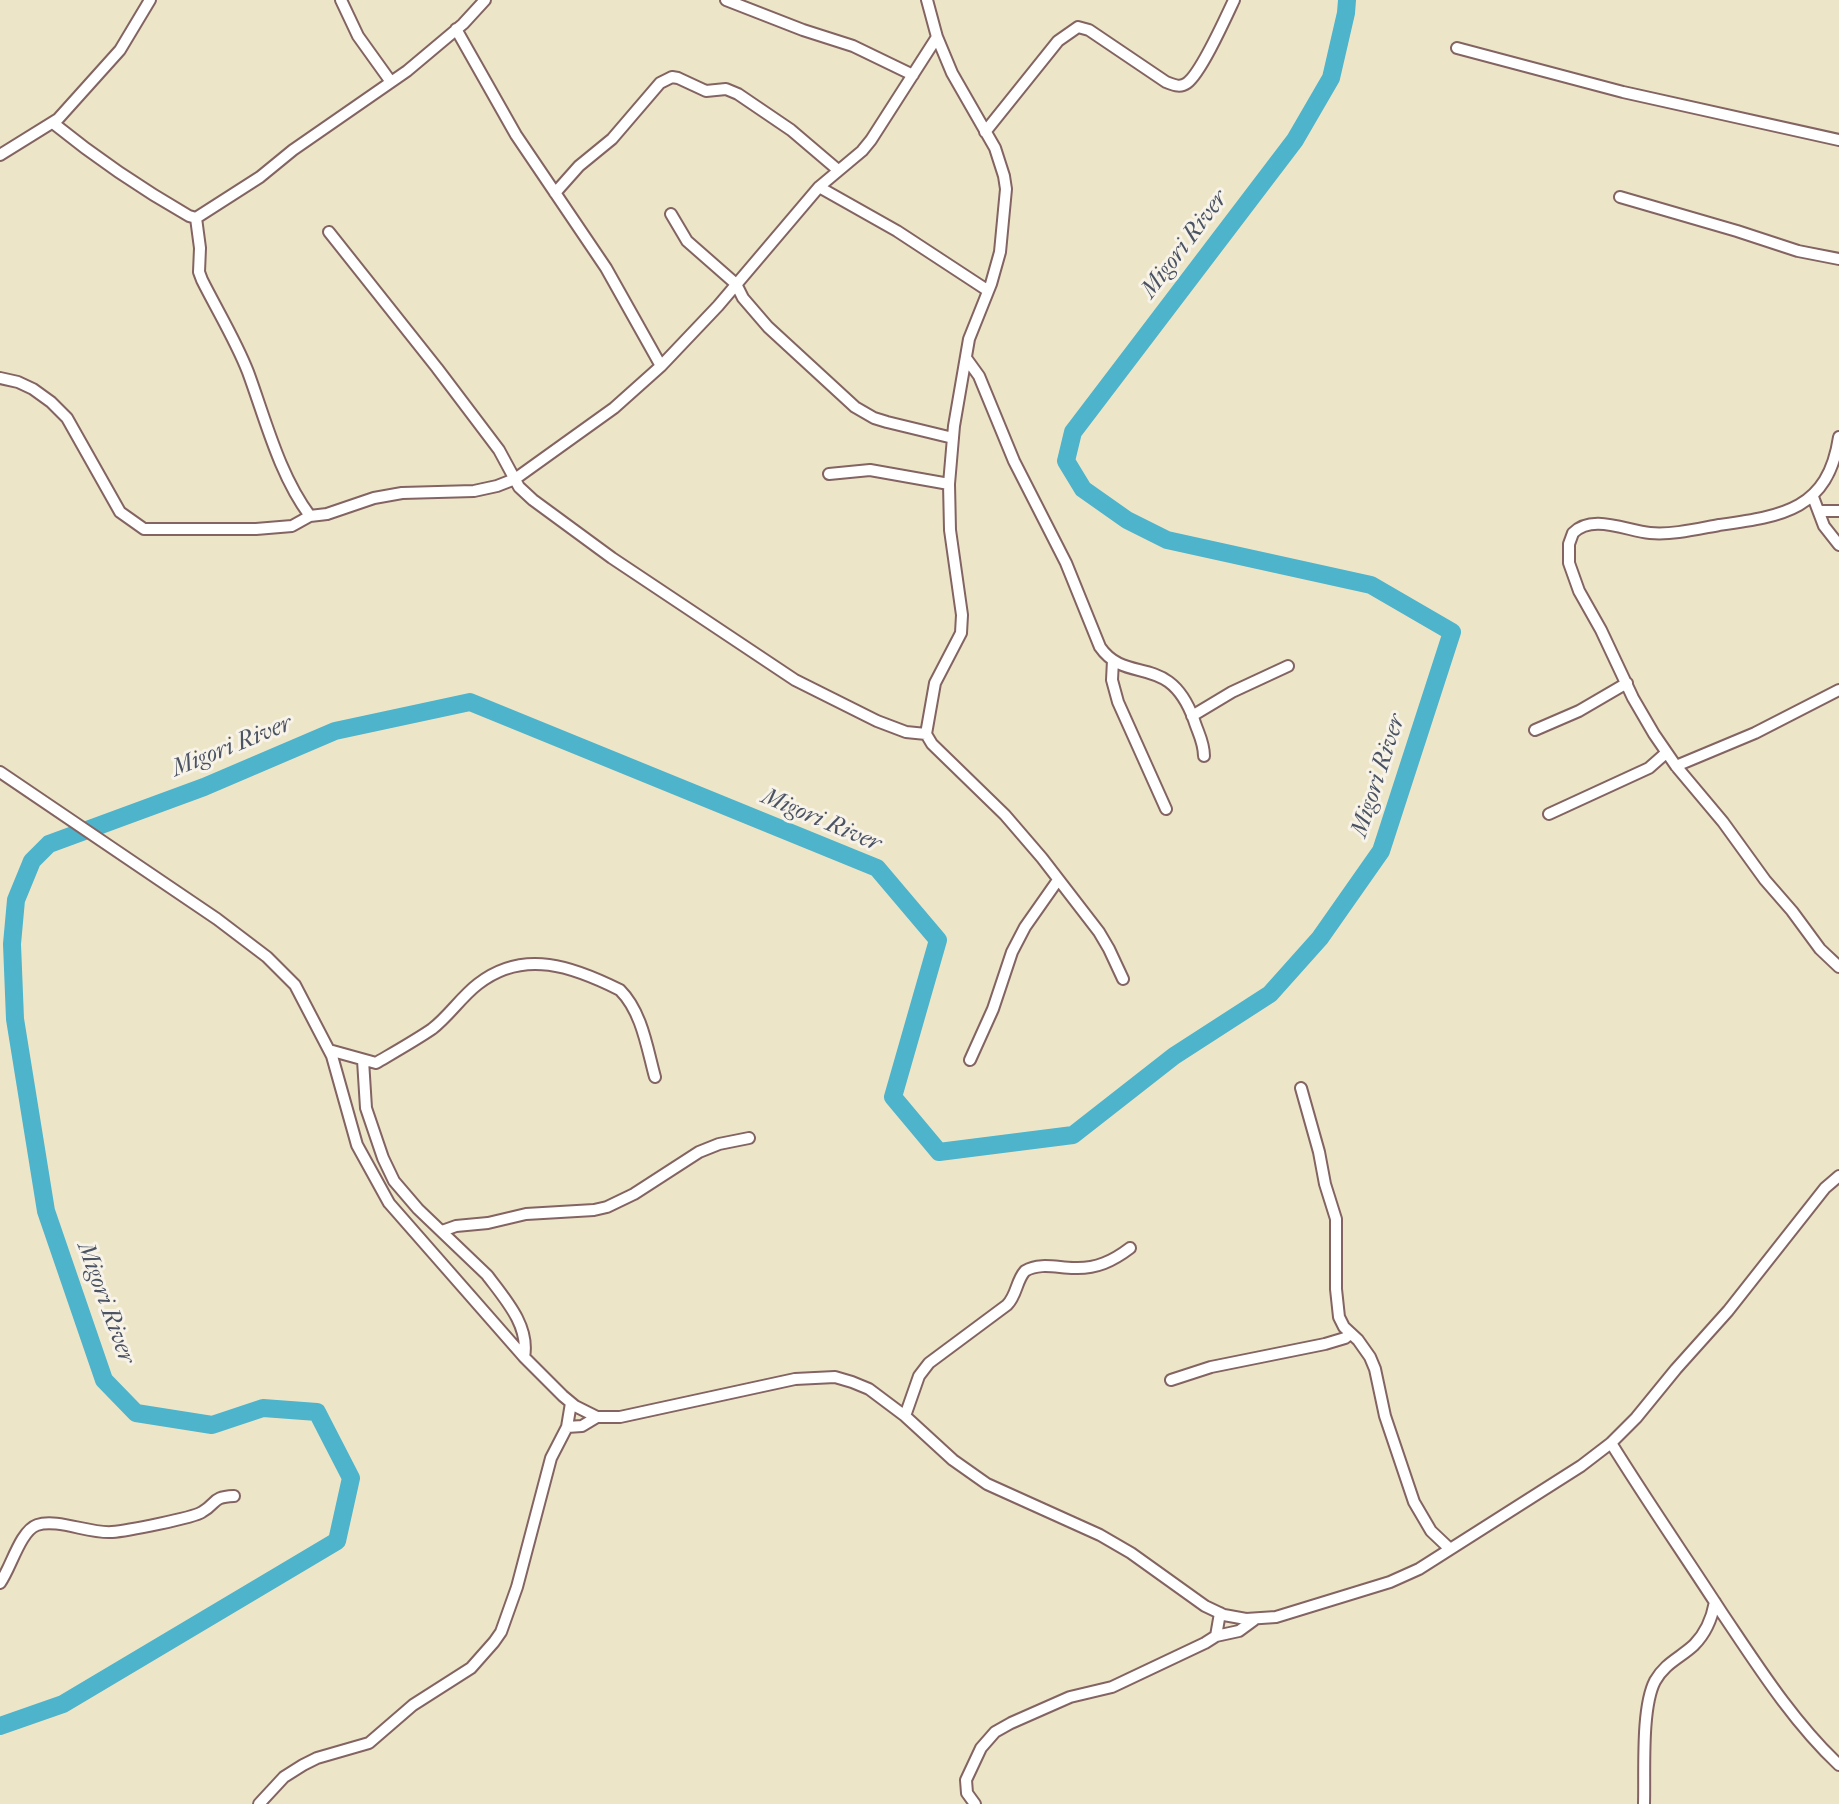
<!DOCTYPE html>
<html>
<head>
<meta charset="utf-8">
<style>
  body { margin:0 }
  canvas { display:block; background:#ede5c8 }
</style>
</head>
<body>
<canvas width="1839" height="1804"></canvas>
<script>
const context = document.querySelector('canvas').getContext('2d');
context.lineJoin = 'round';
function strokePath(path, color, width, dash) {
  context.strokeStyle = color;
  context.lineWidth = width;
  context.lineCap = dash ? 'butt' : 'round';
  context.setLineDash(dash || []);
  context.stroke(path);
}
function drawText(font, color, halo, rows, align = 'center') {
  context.font = font + ' "IM FELL French Canon",serif';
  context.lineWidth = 6;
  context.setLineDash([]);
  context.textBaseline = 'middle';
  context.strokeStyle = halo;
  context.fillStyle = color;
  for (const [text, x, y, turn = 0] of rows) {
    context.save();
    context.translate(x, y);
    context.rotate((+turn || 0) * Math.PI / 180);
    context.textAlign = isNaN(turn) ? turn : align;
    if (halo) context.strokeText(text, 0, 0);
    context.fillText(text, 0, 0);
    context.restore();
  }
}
strokePath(new Path2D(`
  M0 1726 63 1704 337 1541 351 1478 317 1412 263 1408 212 1425 136 1413 104 1380 46 1211 15 1019 12 944 16 900 32 861 49 844 204 787 335 731 470 702 877 868 938 940 893 1097 939 1152 1073 1135 1174 1056 1270 994 1320 938 1381 851 1452 632 1371 585 1167 540 1127 520 1083 489 1066 461 1073 432 1295 140 1331 78 1346 13 1347 0`), '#4db4cb', 18);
const street = new Path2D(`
  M341 0 358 36 391 82
  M726 0 803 30 853 46 913 75
  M927 0 937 37 952 73 995 148 1004 176 1006 189 1000 252 991 284 969 339 954 426 949 484 950 530 962 615 961 633 935 683 926 734 932 744 1005 815 1042 858 1099 932 1109 949 1123 979
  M456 29 516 135 606 268 661 366
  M1457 48 1623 92 1839 140
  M53 123C96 158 140 188 189 216L196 218
  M985 132 1058 41 1078 27 1089 30 1166 82C1174 85 1180 88 1187 83 1201 73 1226 17 1234 0
  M0 155 58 119 120 50 150 0
  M819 187 897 231 987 290
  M555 193 579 166 612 139 660 83 672 77 678 78 706 91 726 89 738 94 791 130 838 170
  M1620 197 1737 231 1798 251 1839 259
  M671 214 687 241 736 284 743 298 768 327 855 407 874 418 887 422 953 438
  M329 232 437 368 499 450 519 487 533 500 612 558 795 680 877 721 906 732 926 734
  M966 358 979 376 1014 461 1066 563 1100 647C1127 686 1169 651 1194 720 1198 733 1204 742 1204 756
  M0 378 18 382 33 389 51 402 67 418 120 512 144 529H256L292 526 310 516 327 514 374 498 402 493 474 491 497 486 515 479 614 408 661 366 718 306 819 187 862 151 871 140 937 37
  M1839 437C1828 510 1783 516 1719 525 1697 529 1673 535 1650 533 1627 531 1592 513 1573 533L1569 544V563L1579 591 1601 630 1633 698 1654 734 1676 766 1723 822 1765 880 1792 911 1820 949 1839 967
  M829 474 870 470 949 484
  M1813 497 1824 526 1839 545
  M1819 511H1839
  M310 516C279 474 266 421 248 372 236 341 217 310 202 280L199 272 200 248 196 218 260 177 293 150 407 71 463 24 485 0
  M1113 660 1112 680 1118 702 1166 809
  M1192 716 1232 692 1288 666
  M1535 730 1579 711 1627 683
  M1676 766 1755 733 1839 690
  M0 772 217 919 267 957 295 985 332 1056 357 1145 389 1203 524 1357 563 1396 575 1406 597 1417H620L795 1379 835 1377 852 1382 869 1389 905 1416 953 1460 987 1484 1100 1535 1131 1553 1205 1606 1224 1615 1246 1619 1276 1617 1390 1582 1419 1569 1581 1466 1611 1443 1636 1418 1676 1369 1728 1311 1825 1188 1839 1176
  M1549 814 1649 768 1666 753
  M329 1050 376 1063C393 1053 416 1040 432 1029 449 1016 461 997 478 984 524 948 574 967 620 990 642 1012 647 1048 655 1077
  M363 1060 366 1108 383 1158 394 1181 418 1209 487 1275C505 1299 530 1326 524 1357
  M970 1060 993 1009 1012 952 1025 927 1058 880
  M1301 1088 1319 1152 1325 1184 1336 1219V1289L1339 1317 1344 1327 1358 1340 1370 1357 1375 1369 1385 1416 1414 1502 1431 1531 1450 1549
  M442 1231 456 1226 488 1223 526 1214 594 1210 607 1207 634 1194 699 1152 719 1144 749 1138
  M1171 1380 1211 1367 1325 1344 1345 1338 1350 1334
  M905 1416 919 1376 929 1363 1007 1305C1017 1295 1016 1281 1025 1271 1040 1262 1058 1268 1074 1268 1096 1269 1113 1261 1130 1248
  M567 1427 582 1426 597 1417
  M1611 1443C1647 1501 1685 1556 1722 1613 1757 1665 1793 1722 1839 1765
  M0 1583C11 1568 20 1531 37 1525 57 1518 90 1534 112 1532 126 1531 193 1518 202 1512 218 1503 211 1497 234 1496
  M1216 1636 1239 1631 1254 1620
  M259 1804 284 1777 303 1765 317 1758 369 1743 413 1705 471 1668 494 1642 501 1632 517 1587 551 1458 567 1427 571 1403
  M975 1804 967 1793 966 1780 981 1748 995 1732 1011 1723 1070 1697 1112 1687 1205 1643 1216 1636 1220 1613
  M1644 1804C1645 1772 1641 1708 1655 1681 1665 1663 1680 1658 1694 1645 1706 1633 1712 1618 1715 1602`);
strokePath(street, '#836462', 14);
strokePath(street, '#fff', 10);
drawText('italic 24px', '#4b5363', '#f7f3e8', [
  ["Migori River",1185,245,-53],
  ["Migori River",232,747,-22],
  ["Migori River",1379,776,-72],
  ["Migori River",821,821,23],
  ["Migori River",105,1303,70]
]);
</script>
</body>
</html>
